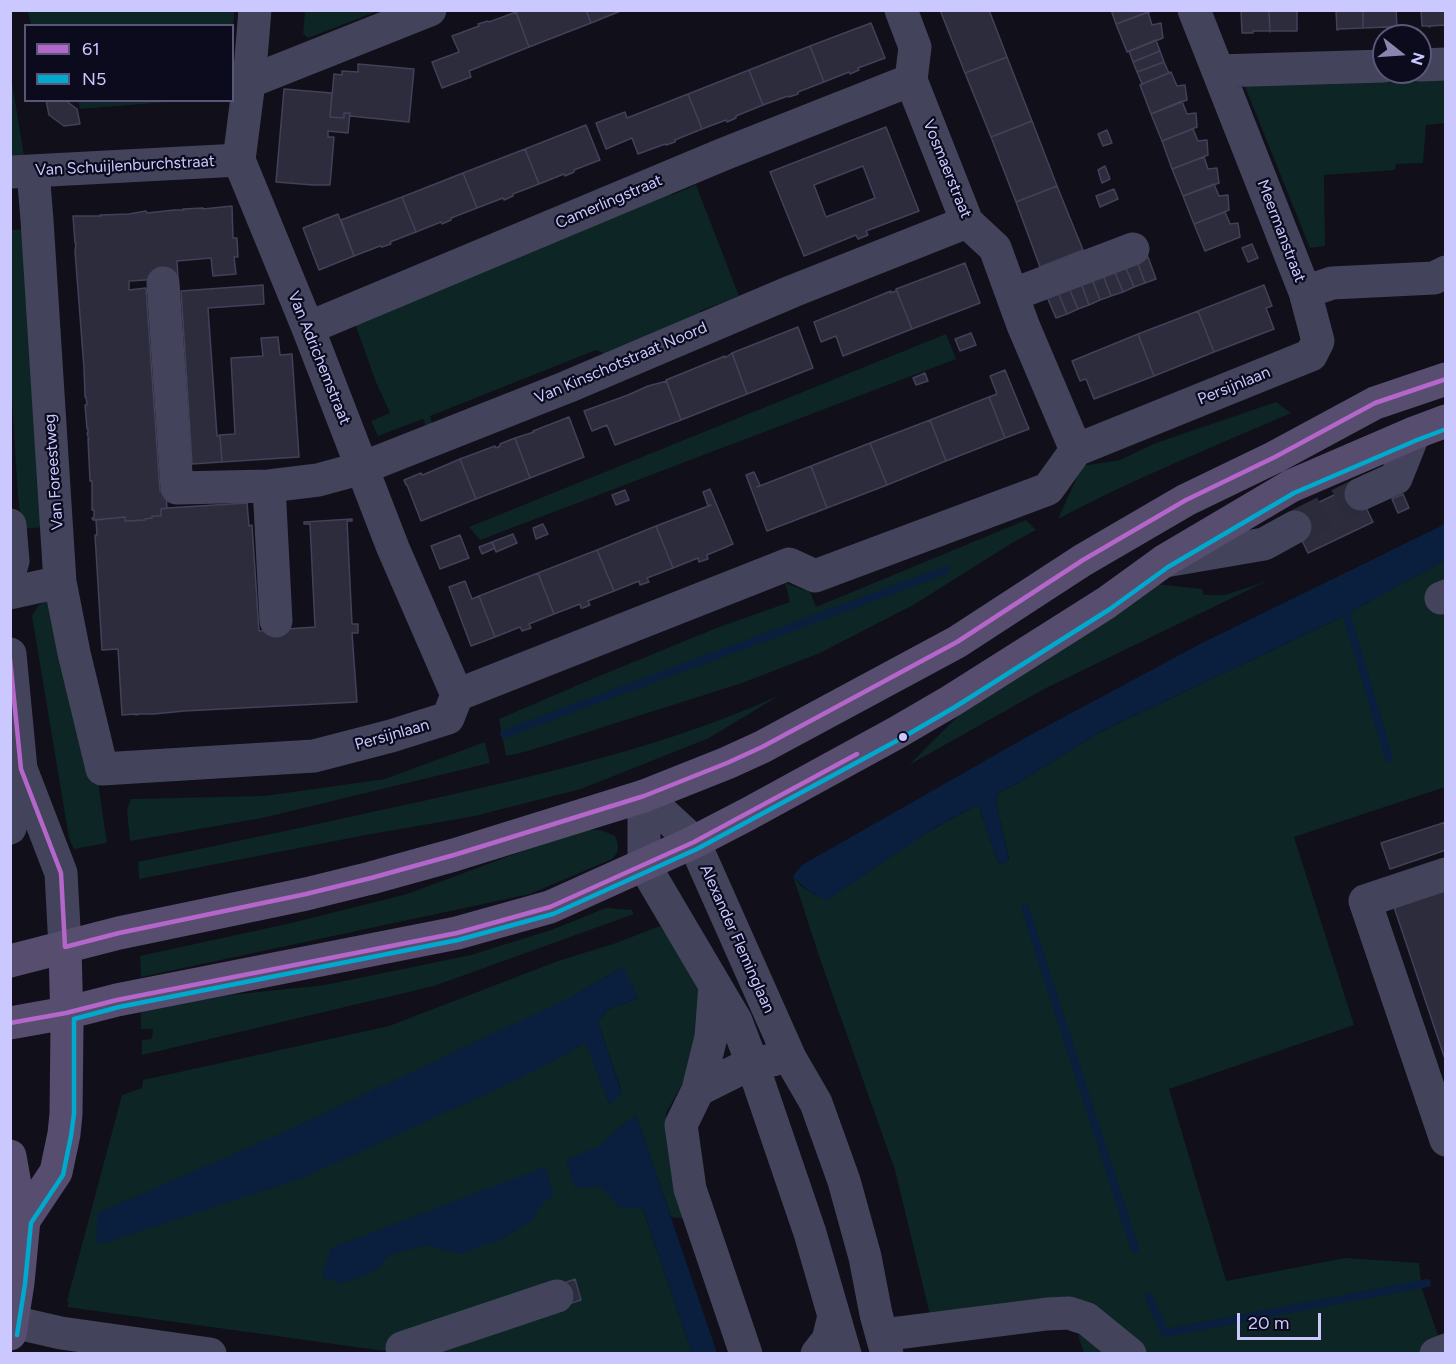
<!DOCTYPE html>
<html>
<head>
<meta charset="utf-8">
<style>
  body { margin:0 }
  #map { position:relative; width:1456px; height:1364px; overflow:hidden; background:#100f1a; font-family:Figtree,sans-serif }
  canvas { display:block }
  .frame { position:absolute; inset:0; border:12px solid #cac8ff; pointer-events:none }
  .legend { position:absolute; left:24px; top:24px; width:210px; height:78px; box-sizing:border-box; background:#0c0b1e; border:2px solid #585778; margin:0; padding:8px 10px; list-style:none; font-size:18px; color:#cac8ff }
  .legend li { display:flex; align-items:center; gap:12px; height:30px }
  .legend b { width:30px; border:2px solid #585778 }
  .north { position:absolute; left:1372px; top:24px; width:60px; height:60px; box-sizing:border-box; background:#0c0b1e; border:2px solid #585778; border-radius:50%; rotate:107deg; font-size:16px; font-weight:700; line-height:24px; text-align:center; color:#cac8ff }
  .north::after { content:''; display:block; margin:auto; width:21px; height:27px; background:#8987af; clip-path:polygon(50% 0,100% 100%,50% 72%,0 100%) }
  .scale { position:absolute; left:1237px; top:1313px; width:84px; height:27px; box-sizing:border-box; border:3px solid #cac8ff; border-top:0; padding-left:8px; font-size:18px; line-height:21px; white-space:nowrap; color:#cac8ff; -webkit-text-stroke:4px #0c0b1e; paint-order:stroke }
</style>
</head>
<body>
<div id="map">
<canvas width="1456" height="1364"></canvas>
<div class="frame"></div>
<ul class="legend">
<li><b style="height:8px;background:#b566cb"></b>61</li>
<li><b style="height:8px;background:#00a9ce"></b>N5</li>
</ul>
<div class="north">N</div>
<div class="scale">20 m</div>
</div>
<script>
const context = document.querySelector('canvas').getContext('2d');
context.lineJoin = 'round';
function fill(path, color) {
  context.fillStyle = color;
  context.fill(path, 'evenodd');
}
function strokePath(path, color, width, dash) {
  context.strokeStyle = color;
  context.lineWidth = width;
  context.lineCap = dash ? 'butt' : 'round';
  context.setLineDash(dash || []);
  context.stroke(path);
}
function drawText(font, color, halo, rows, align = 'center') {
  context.font = font + ' Figtree,sans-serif';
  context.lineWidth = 4.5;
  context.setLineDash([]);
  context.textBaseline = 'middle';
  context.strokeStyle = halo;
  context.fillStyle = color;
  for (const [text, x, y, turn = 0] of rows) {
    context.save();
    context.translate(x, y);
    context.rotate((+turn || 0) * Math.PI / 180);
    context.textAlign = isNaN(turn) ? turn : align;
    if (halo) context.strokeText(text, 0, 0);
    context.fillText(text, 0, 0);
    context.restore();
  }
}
fill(new Path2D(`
  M28 11V10L234 11 233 31 232 26 31 25Z
  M305 11V10L378 11 308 38 303 34Z
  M10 70 24 156 11 159Z
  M1433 74 1445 75V123L1426 125 1423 163 1396 164 1395 170 1324 175 1325 246 1310 248 1244 84 1255 77Z
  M78 101V100L180 101 80 109Z
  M696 185 739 296 700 311 701 323 612 357 596 350 430 416 433 426 427 429 423 419 378 436 371 421 390 413 376 382 354 321 655 188 672 195Z
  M31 229 45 527 22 529 18 497 11 382 10 230Z
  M946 334 956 359 480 540 469 527Z
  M1276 402 1291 413C1213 447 1133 479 1058 519L1082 466 1120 460 1156 443Z
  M1026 520 1036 530 1012 543 915 604 820 653 742 683 528 751 506 756 499 719 592 679 719 627 790 602 785 583 810 592 816 607Z
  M1444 560H1445V787L1294 837 1354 1025 1169 1089 1226 1281 1345 1258 1419 1263 1422 1289 1444 1353H1084L1078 1335 1108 1331 931 1319 895 1170 820 959 793 876 801 886 815 895 978 804 999 865 1009 859 996 802 998 793 1018 783 1098 733 1342 617Z
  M1267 581 1044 689 909 765 965 709 1155 584 1202 589 1204 595H1225Z
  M53 599 98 782 107 843 74 849 69 838 32 616C37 605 42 601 53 599Z
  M780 695 709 738 581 789 475 816 366 835 139 879 138 862C239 841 340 819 441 797 556 771 672 744 780 695Z
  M485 742 490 763 262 818 130 841 127 810 131 799 264 796 385 779Z
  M582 829 601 830 615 836C619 846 620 851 612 859L530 894 141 977 140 956 291 923 407 894Z
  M606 908 632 910 634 914 434 986 142 1055V1040L152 1039 153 1029H141V1011L210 997 325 985 471 955 551 930Z
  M660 926 684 953 698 978 703 1011 688 1074 666 1113 667 1142 684 1219 671 1217 636 1116 616 1130 692 1353H399L67 1307 69 1301H67L122 1095 142 1088 143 1080 389 1026 558 961 616 943ZM622 968 638 998 607 1010 598 1023 622 1092 609 1104 571 997Z`), '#0d2524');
fill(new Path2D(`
  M1445 524V560L1342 617 1098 733 1018 783 998 793 996 802 1009 860 999 865 978 804 936 827 827 900C813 895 803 888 793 876L802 865 1023 739 1200 644Z
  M623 967 638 998 607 1010 598 1023 622 1093 609 1104 586 1043 525 1076 305 1177 104 1243H96L98 1213 284 1132 571 997Z
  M636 1115 717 1353H692L643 1209 619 1207 601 1187 575 1188 566 1160 600 1146 616 1130Z
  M545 1167 554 1194 541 1206 531 1221 503 1238 461 1254 426 1245 388 1256 380 1267 366 1275 342 1283 322 1277 331 1248Z`), '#091f3d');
strokePath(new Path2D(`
  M1344 606 1389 758
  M504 734 946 570
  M1025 908 1135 1249
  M1149 1297 1165 1333 1427 1283`), '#091f3d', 8);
const building = new Path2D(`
  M519 10H586L591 23 529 47 516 12Z
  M586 10H623L591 23Z
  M940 10H989L1007 57 965 73Z
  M1111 10H1152V11L1116 24Z
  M1241 10H1269L1270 32 1269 31H1253V33H1242Z
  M1269 10H1297V31H1270V32Z
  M1336 10H1363V28L1338 29V30H1337Z
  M1363 10H1396L1397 27H1389L1388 29V27L1363 28Z
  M1421 10H1446V25L1430 26V27L1428 26H1422Z
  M516 12 529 47 469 71 471 77 442 88 432 62 459 52 452 36 479 26 478 24 488 21 489 22Z
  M1148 12 1152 25 1161 23 1163 38 1127 52 1116 24Z
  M871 23 885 58 858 68 859 70 850 74 849 72 824 82 810 46Z
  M1156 40 1160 51 1133 62 1129 51Z
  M810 46 824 82 798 92V94L789 97 788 96 763 105 749 70Z
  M1160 51 1164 62 1137 72 1133 62Z
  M1007 57 1032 121 991 137 965 73Z
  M1164 62 1169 73 1142 84 1137 72Z
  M358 64 414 69 409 122 350 116V113H344V118L330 117 334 74 342 75V71L358 72Z
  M749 70 763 105 736 116V118L727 122 726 120 702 129 688 94Z
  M1171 72 1177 86 1185 85 1187 100 1151 114 1140 85Z
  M284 89 332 93 330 117 344 118V113H350L348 133 328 131V137H334L330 185H313L276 182Z
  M688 94 702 129 675 140V142L666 145 665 144 638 154 632 138 606 149 596 123 625 112 627 118Z
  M46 100H65L77 109 80 124 64 126 49 115Z
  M1182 101 1187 114 1196 113 1197 127 1162 141 1151 114Z
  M1032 121 1057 186 1016 202 991 137Z
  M586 125 600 160 574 170V172L565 176 564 174 539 184 525 149Z
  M886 127 919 211 866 231 868 235 858 239 856 235 804 256 770 172ZM863 166 875 198 826 217 814 185Z
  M1193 129 1198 141 1207 140 1208 155 1172 169 1162 141Z
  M1107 130 1112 143 1103 146 1098 134Z
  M525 149 539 184 513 194V196L504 200 503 198 477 208 463 173Z
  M1204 157 1208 169 1217 168 1219 183 1183 196 1172 169Z
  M1105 166 1110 179 1102 183 1098 170Z
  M463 173 477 208 451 218V220L442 224 441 222 416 232 402 197Z
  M1214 184 1219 196 1228 195 1229 210 1194 224 1183 196Z
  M1057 186 1083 250 1040 267 1016 202Z
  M1114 189 1118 199 1100 207 1096 196Z
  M402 197 416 232 390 242 391 244 382 247 380 246 354 256 341 220Z
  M232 206 233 238H237L238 257H234L236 274 213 276 211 258 177 261 178 278 129 281V290L146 288 160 491H166L167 508 161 509V516H152V518L145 519V520L125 521V517L93 520 92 518H94V510H92V481H90L88 439 89 440 87 433H88V429H87L85 405H87L86 397H85L84 368 75 251 76 243H75L73 216H101L100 215 129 214 146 211 147 213 174 210H184L183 209 203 208V209Z
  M1225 212 1230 224 1238 223 1240 237 1205 251 1194 224Z
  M338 214 354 256 319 270 303 228Z
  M1252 244 1258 258 1248 262 1242 248Z
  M1148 257 1156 279 1145 283 1137 261Z
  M1137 261 1145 283 1134 287 1125 266Z
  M965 263 980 303 912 329 896 289Z
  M1125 266 1134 287 1123 292 1114 270Z
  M1114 270 1123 292 1111 296 1103 275Z
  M1103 275 1111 296 1100 300 1092 279Z
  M1092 279 1100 300 1089 305 1081 283Z
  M1081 283 1089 305 1078 309 1069 288Z
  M263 285 264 304 208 308 217 436 220 435 222 462 192 464 181 291Z
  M1264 285 1272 306 1266 308 1274 329 1214 352 1198 311Z
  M1069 288 1078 309 1067 314 1058 292Z
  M896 289 912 329 843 356 836 336 821 342 814 322 891 291V293L896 291Z
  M1058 292 1067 314 1056 318 1047 297Z
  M1198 311 1214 352 1154 376 1138 334Z
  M798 327 813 368 747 394 732 353Z
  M971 333 976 345 960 351 955 339Z
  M1138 334 1154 376 1094 399 1086 379 1080 381 1072 361Z
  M278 337 280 355 292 354 299 457 222 462 220 435 235 434 231 358 263 356 261 338Z
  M732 353 747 394 681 420 666 380 725 356V358Z
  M1005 370 1029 429 1005 438 989 397 997 394 990 376Z
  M925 373 928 381 916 385 913 378Z
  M666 380 681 420 615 445 607 425 592 431 584 411 628 395 648 386 667 381Z
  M989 397 1005 438 946 461 930 420Z
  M569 417 584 457 530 478 515 438 534 432 533 431Z
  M930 420 946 461 887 485 870 443Z
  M515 438 530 478 476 499 460 459 495 446 496 448 500 446V444Z
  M870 443 887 485 827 508 811 466Z
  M460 459 476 499 421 521 407 485H406L404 480 421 473 422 475 425 474Z
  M811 466 827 508 767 531 746 475 754 472 760 485 757 487Z
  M1355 485 1373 522 1308 553 1290 516Z
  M710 489 733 544 707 555 708 559 699 562 698 558 673 568 656 526 711 505 708 506 703 492Z
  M625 490 629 500 616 505 612 495Z
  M1403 494 1409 508 1398 513 1392 499Z
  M247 503 249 526 252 525 259 631 315 627 310 524H304V522L352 519V521H347L352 624H358V633H352L357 702 184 711 154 714H139L136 715V714L122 715 118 649 102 650 95 535H97L96 520 125 517V521L145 520V519L152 518V516H161V509L167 508Z
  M543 524 548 534 536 539 533 528Z
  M656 526 673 568 647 578 649 582 640 585 639 581 614 591 597 550Z
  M513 534 517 543 496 552 492 542Z
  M460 535 469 558 440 569 431 546Z
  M492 542 495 548 482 554 479 547Z
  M597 550 614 591 588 601 590 605 583 608H581L580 604 554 614 538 573Z
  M538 573 554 614 529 624 531 628 522 631 520 627 495 637 479 596Z
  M465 581 472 599 479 596 495 637 471 646 449 587Z
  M1446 822V850L1390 869 1381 843Z
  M1446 890V1062L1394 907Z
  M575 1279 581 1300 562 1306 556 1286Z`);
fill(building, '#2d2c3d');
strokePath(building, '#434059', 1.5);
strokePath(new Path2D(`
  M1295 527 1361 494`), '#2c2b3c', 33, [33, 16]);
strokePath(new Path2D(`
  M255 10 249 82 239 160 308 328 393 548 457 695
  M901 10 915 47 911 80 967 222 995 248 1023 325 1076 450
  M1420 65 1446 64
  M1218 71 1384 66
  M249 82 430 10
  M33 171 37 220 60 582 74 653 102 769 314 756 391 736 448 718 457 695 789 564 815 576 1048 489 1076 450 1311 355 1318 341 1305 292 1194 10
  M12 172 239 160
  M163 283 177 488 269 486 318 480 362 468 567 387 793 291 967 222
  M1305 292 1332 283 1434 278 1446 272
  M1012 295 1133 249
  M308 328 724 154 911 80
  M269 486 276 621
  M1361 494 1396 478 1414 433
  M10 525 13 561 10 571
  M1165 561 1264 544 1295 527
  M10 593 60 582
  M1441 598 1446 596
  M10 654 21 769 10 828
  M21 769 61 873 65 947
  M644 796 694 842 790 1058 816 1103 844 1181 865 1257 876 1314 887 1354
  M644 796V865L736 1021 752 1063 810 1233 845 1354
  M1446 874 1365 901 1446 1140
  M698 1090 711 1037 715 985
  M13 1322 61 1333 210 1354
  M882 1335 1047 1314 1069 1313 1087 1319 1130 1354
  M405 1354 402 1348 557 1296
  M746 1354 690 1189 681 1125 698 1090 752 1063 773 1060
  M817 1354 828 1340 834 1316
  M1436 1354 1446 1350`), '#43445b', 33);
strokePath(new Path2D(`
  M10 961 119 933 306 894 371 878 454 855 644 796 727 763 762 747 957 642 1083 560 1186 500 1275 457 1375 403 1446 379
  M10 1023 66 1013 117 1000 457 933 550 907 694 842 748 814 896 733 951 701 1106 603 1164 561 1291 486 1414 433 1446 421
  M10 1156 16 1190 24 1220 18 1283 10 1334
  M24 1220 56 1172 64 1134 66 1114 67 1026 65 947`), '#574d6e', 33);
strokePath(new Path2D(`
  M10 659 21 769 61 873 65 947 119 933 306 894 371 878 454 855 644 796 727 763 762 747 957 642 1083 560 1186 500 1275 457 1375 403 1446 379
  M10 1023 66 1013 117 1000 457 933 550 907 694 842 857 754`), '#b566cb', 4.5);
strokePath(new Path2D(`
  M17 1335 25 1284 31 1223 63 1175 71 1136 74 1114V1019L119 1007 458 940 553 914 697 849 900 739 955 707 1110 609 1168 567 1294 493 1417 440 1446 429`), '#00a9ce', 4.5);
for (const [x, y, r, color] of [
  [903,737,5,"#cac8ff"]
]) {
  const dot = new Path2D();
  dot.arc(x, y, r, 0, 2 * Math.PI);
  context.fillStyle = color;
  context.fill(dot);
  strokePath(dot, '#0c0b1e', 2);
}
drawText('16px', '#cac8ff', '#0c0b1e', [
  ["Van Schuijlenburchstraat",125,166,-3],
  ["Vosmaerstraat",947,169,68],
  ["Camerlingstraat",609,202,-23],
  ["Meermanstraat",1281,231,69],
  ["Van Adrichemstraat",319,358,68],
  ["Van Kinschotstraat Noord",621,363,-23],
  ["Persijnlaan",1234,386,-22],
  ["Van Foreestweg",54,472,-94],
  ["Persijnlaan",392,735,-16],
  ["Alexander Fleminglaan",737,939,66]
]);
</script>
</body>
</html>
